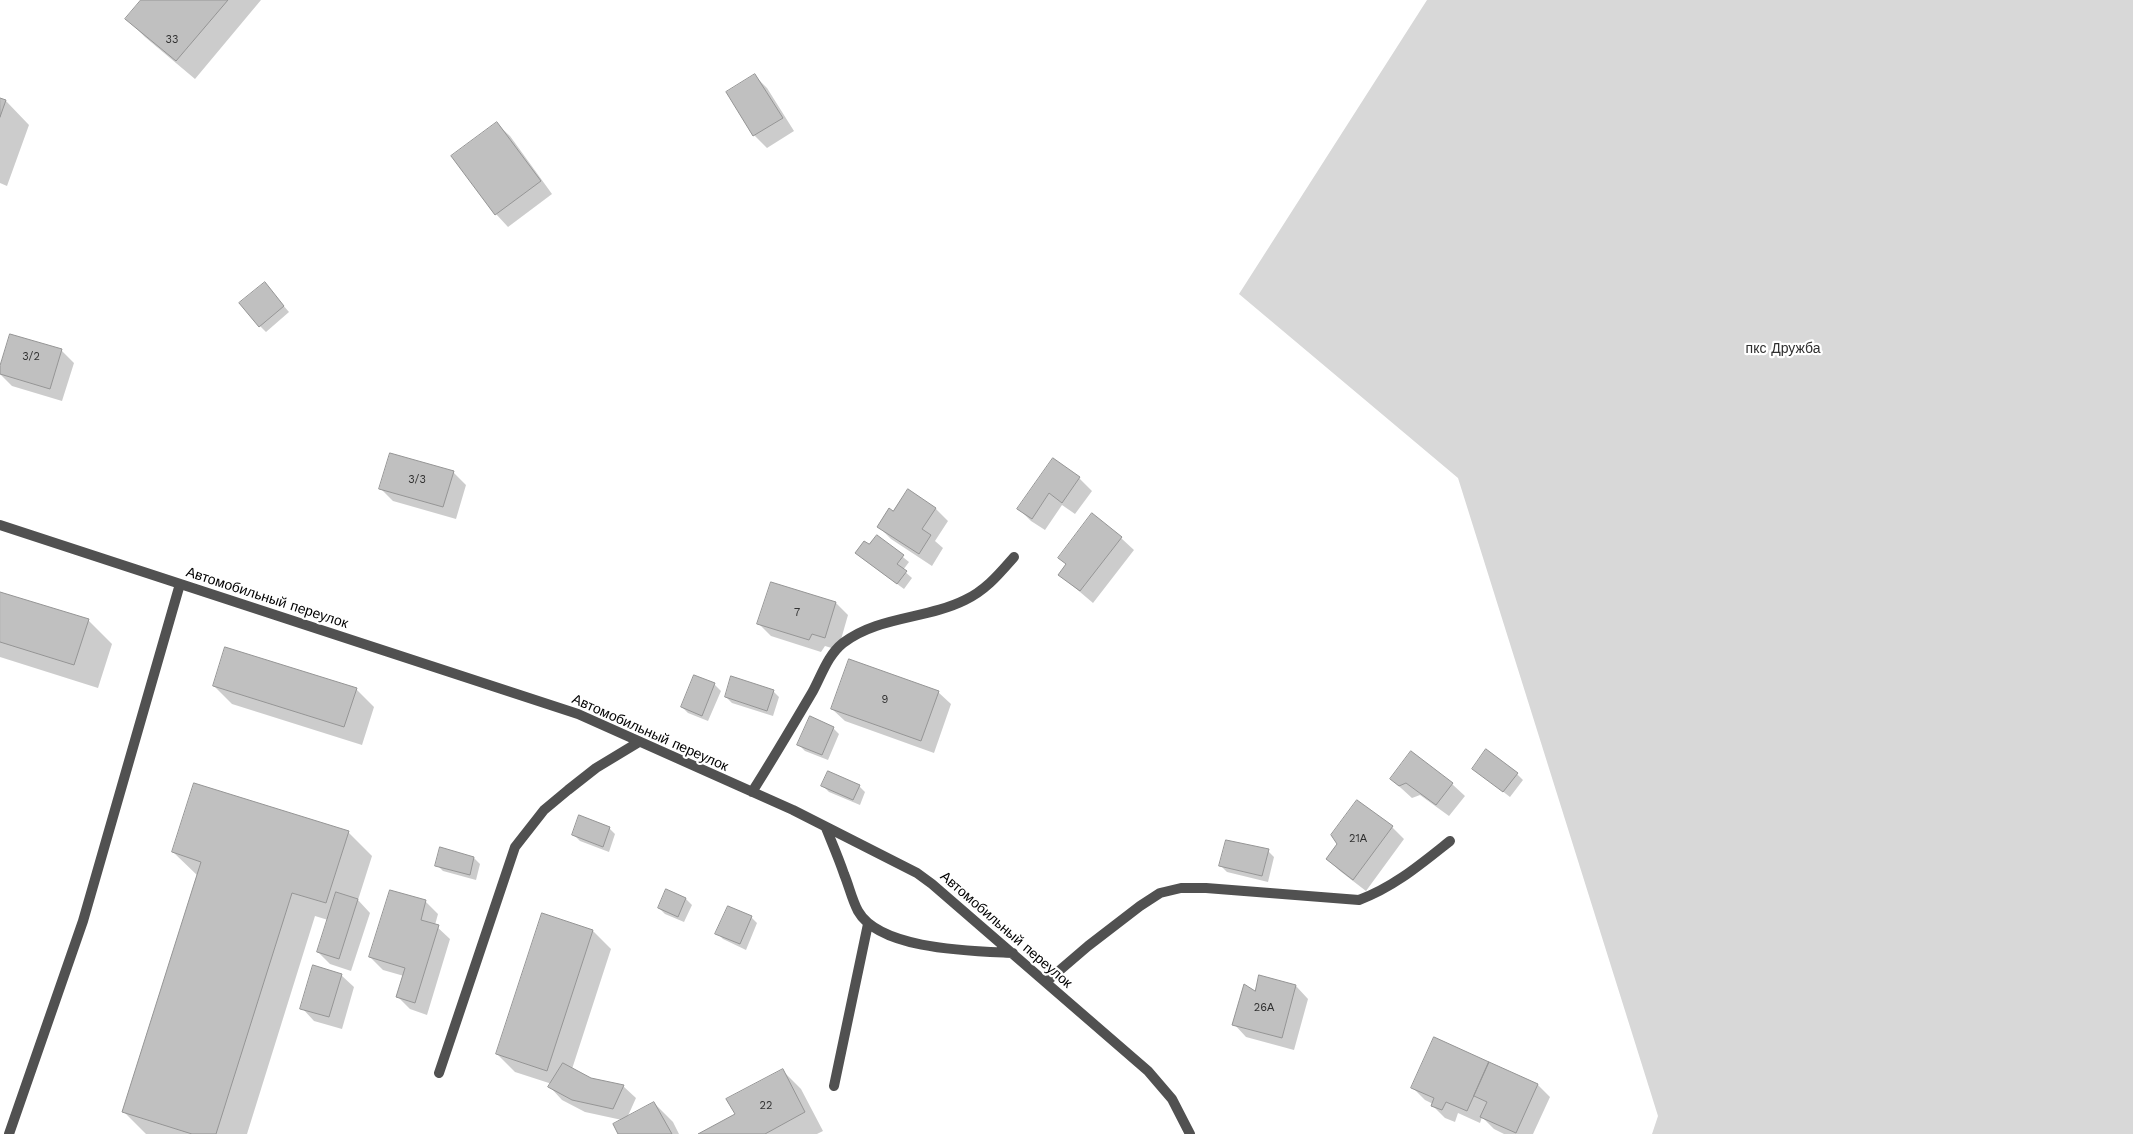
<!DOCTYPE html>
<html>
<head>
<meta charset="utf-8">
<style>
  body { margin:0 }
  canvas { display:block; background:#fff }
</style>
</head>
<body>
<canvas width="2133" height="1134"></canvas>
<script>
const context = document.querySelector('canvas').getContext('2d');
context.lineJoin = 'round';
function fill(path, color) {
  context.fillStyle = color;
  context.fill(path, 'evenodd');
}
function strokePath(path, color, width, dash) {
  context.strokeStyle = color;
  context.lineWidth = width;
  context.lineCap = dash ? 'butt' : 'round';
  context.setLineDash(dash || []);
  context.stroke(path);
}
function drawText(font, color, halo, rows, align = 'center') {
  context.font = font + ' "Work Sans",sans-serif';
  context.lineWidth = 4.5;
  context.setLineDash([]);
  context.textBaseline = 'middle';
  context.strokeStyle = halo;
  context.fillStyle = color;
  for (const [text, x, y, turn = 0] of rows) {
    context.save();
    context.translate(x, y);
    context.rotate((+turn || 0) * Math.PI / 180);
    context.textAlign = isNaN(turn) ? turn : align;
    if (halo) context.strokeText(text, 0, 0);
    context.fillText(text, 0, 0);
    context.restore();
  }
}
fill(new Path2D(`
  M1427 0H2133V1134H1652L1658 1116 1458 478 1239 294Z`), '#d8d8d8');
fill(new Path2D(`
  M142 0H261L195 79 145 37 127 19Z
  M755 76 767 88 794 131 767 148 754 135 727 93Z
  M0 99 6 101 29 125 7 186 0 183Z
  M497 124 510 136 552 194 508 227 496 214Z
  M270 290 289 312 266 332 260 326Z
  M61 350 74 363 62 401 12 386 0 374V370Z
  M1053 460 1079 478 1092 491 1075 514 1062 505 1045 530 1031 521 1019 509Z
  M453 472 466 485 456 519 393 501 381 489Z
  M936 509 948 521 935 541 943 548 932 566 891 539 879 527 894 513Z
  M877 536 909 562 903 570 912 578 904 589 863 559Z
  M1121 538 1134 550 1093 603 1060 575 1067 565 1060 558Z
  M772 583 836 603 848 615 838 650 825 646 821 652 771 636 759 624Z
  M0 593 88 620 112 644 98 688 0 657Z
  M695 677 715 685 721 691 708 721 688 713 682 707Z
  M214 686 356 689 374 707 362 745 232 704Z
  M773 691 779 697 773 716 732 703 726 697Z
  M938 692 951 704 934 753 845 721 832 709Z
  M833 728 839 734 828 760 805 751 799 745Z
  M1480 774H1517L1523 780 1510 797Z
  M1391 779 1452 784 1465 796 1449 816 1420 795 1412 798Z
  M823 786H859L865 792 860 805 829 792Z
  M1392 827 1404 839 1366 891 1340 871 1327 859 1338 844Z
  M609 828 615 834 609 852 580 841 574 835Z
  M348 832 372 856 358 900 370 913 351 971 330 964 318 952 328 920 315 916 247 1134H146L124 1112 198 876 173 852Z
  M1268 851 1274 857 1268 882 1227 872 1221 866Z
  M474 858 480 864 476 880 443 871 437 865Z
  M667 891 686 899 692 905 684 922 665 914 659 908Z
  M425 901 438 914 435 925 450 939 427 1015 410 1009 398 997 404 976 383 970 370 957Z
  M751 917 757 923 746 950 723 939 717 933Z
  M593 931 611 949 572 1069 590 1079 623 1086 636 1098 627 1118 654 1103 673 1122 679 1134H620L622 1120 585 1112 562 1100 550 1087 552 1084 515 1072 497 1054Z
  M341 975 354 987 342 1029 314 1021 302 1008Z
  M1296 986 1308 999 1294 1050 1246 1037 1234 1024 1256 993Z
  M1435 1039 1538 1085 1550 1097 1533 1134H1504L1494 1129 1482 1117 1480 1123 1458 1113 1455 1122 1445 1118 1432 1105 1433 1104 1425 1100 1413 1088Z
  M783 1071 801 1089 823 1131 817 1134H700L736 1115Z`), '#0003');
const building = new Path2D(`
  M141 0H228L176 61 125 19Z
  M755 74 783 118 753 136 726 92Z
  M0 98 6 100 0 117Z
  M497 122 541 181 495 215 451 156Z
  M265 282 284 306 259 327 239 303Z
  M10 334 62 349 50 389 0 374V366Z
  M390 453 454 471 443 507 379 489Z
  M1053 458 1080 477 1062 503 1049 493 1032 519 1017 509Z
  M908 489 936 508 922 529 931 535 919 554 877 527 889 508 893 511Z
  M1092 513 1122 537 1080 591 1058 575 1066 564 1058 558Z
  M877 535 904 555 897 564 907 571 897 584 855 553 864 541 869 544Z
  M771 582 836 602 825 638 812 634 809 640 757 624Z
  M0 592 89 619 74 665 0 642Z
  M225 647 357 688 344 727 213 686Z
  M849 659 939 691 921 741 831 709Z
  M694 675 715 683 702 716 681 707Z
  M731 676 774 690 767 711 725 697Z
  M810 716 834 727 822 755 797 745Z
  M1486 749 1518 773 1503 792 1472 769Z
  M1411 751 1453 783 1436 805 1406 783 1399 786 1390 779Z
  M828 771 860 785 853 800 821 786Z
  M194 783 349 831 326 903 292 893 216 1134H192L122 1112 201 862 172 852Z
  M1357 800 1393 826 1353 880 1326 859 1337 844 1331 835Z
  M579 815 610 827 603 847 572 835Z
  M1226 840 1269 849 1262 876 1219 866Z
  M440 847 474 857 470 875 435 866Z
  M666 889 686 898 678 917 658 908Z
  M390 890 426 900 421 920 439 925 415 1003 396 997 405 968 369 957Z
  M336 892 358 899 339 959 317 952Z
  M728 906 752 916 740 944 715 934Z
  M542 913 593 930 547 1071 496 1054Z
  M313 965 342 974 329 1017 300 1009Z
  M1259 975 1296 985 1282 1038 1232 1025 1244 984 1255 991Z
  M1434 1037 1489 1062 1467 1111 1446 1102 1442 1110 1431 1106 1434 1098 1411 1088Z
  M1489 1062 1538 1084 1516 1133 1480 1117 1487 1102 1474 1096Z
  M563 1063 591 1078 624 1085 613 1109 572 1100 548 1087Z
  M783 1069 805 1112 765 1134H698L735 1114 726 1099Z
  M654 1102 672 1134H618L613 1124Z`);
fill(building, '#c0c0c0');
strokePath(building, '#959595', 1);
strokePath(new Path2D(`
  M0 525 578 714 793 810 917 873 932 884 1148 1071 1172 1099 1190 1134
  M752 792C773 759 793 725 813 691 822 674 828 655 843 643 878 616 927 619 965 600 986 590 999 574 1014 557
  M826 828C832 843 839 859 844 874 849 886 852 900 858 911 880 950 972 951 1013 953
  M1046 982 1088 946 1140 906 1160 893 1181 888H1206L1359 900C1394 887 1421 864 1450 841
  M439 1073 515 847 544 810 568 790 596 768 639 742
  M834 1086 868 924
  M9 1134 83 921 180 584`), '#515151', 10);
drawText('11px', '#303030', null, [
  ["33",172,40],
  ["3/2",31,357],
  ["3/3",417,480],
  ["7",797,613],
  ["9",885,700],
  ["21А",1358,839],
  ["26А",1264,1008],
  ["22",766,1106]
]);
drawText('14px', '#2f2f2f', '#fff', [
  ["пкс Дружба",1783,349]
]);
drawText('14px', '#000', '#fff', [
  ["Автомобильный переулок",267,598,18],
  ["Автомобильный переулок",650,733,24],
  ["Автомобильный переулок",1006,930,41]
]);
</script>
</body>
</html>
